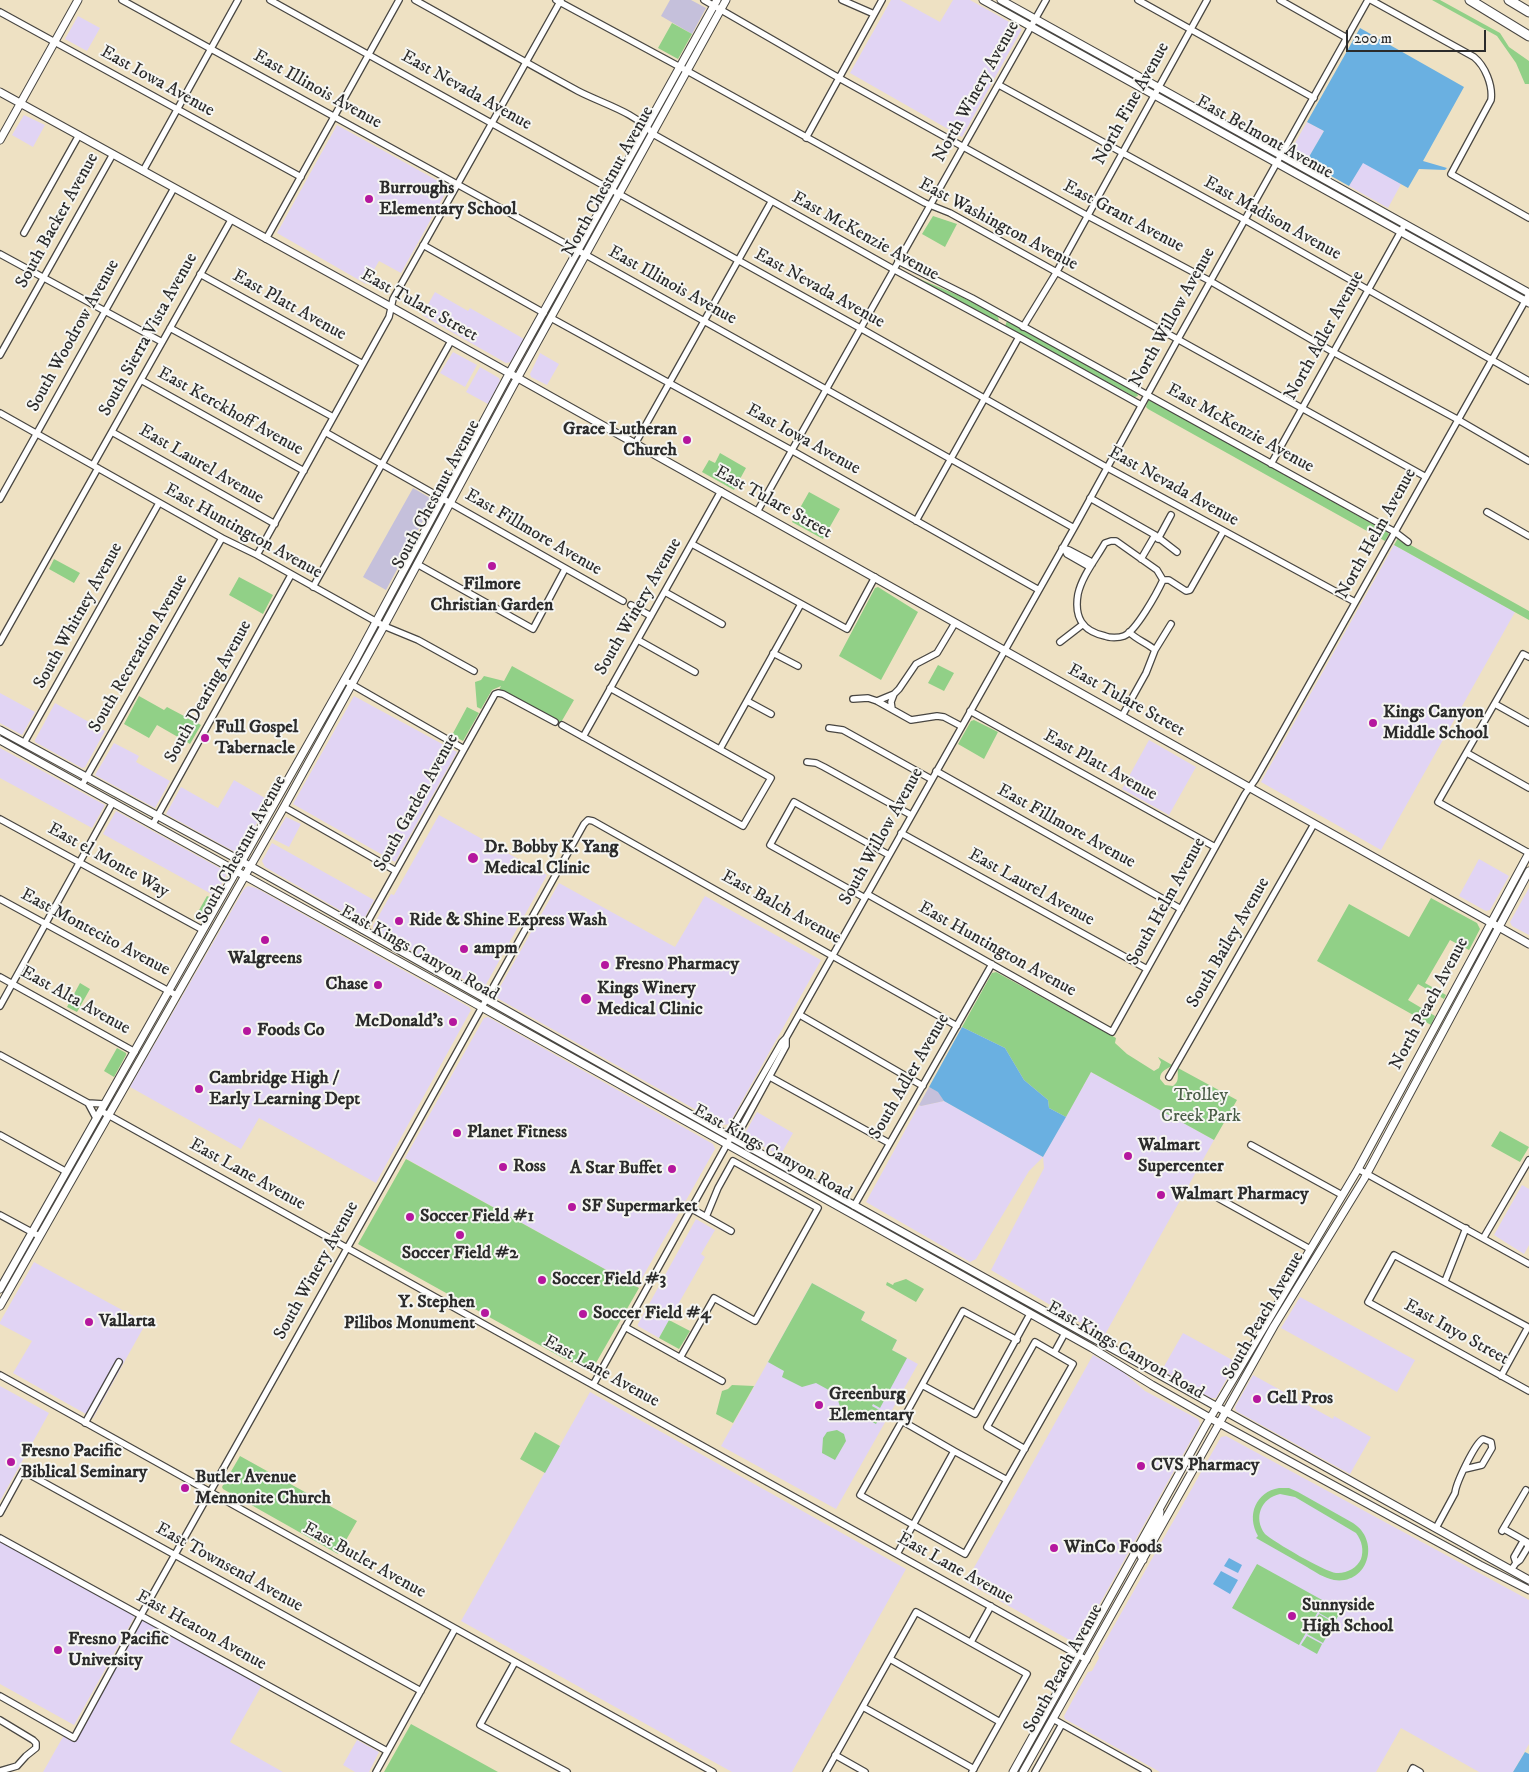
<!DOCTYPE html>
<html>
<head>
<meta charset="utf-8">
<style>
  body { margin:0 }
  #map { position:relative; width:1529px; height:1772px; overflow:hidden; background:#eee1c3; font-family:"IM FELL DW Pica",serif }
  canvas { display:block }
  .scale { position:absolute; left:1346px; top:30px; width:140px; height:22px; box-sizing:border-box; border:2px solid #2b2b2b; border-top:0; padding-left:6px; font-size:15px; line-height:18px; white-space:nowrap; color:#2b2b2b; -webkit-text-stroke:4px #f6f6f2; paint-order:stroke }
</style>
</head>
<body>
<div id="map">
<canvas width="1529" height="1772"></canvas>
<div class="scale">200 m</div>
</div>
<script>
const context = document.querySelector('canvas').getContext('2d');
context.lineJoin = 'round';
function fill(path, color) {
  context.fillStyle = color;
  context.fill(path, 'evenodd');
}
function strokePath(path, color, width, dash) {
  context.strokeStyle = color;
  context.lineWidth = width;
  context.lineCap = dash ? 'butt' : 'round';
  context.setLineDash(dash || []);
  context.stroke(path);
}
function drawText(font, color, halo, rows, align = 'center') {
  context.font = font + ' "IM FELL DW Pica",serif';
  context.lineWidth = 4;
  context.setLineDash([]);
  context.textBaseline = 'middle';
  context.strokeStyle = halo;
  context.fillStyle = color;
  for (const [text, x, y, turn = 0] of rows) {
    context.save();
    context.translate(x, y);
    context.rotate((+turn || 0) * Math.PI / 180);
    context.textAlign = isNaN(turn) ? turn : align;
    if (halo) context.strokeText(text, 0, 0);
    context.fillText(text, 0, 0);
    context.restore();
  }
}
fill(new Path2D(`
  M891 0H900L940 22 953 0H970L1022 29 962 137 850 73Z
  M78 16 100 28 87 51 65 39Z
  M24 115 45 125 33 147 12 135Z
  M1307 122 1324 131 1306 162 1292 154 1291 150Z
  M337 125 449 187 401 273 379 261 366 284 277 233Z
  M1363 162 1401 184 1388 208 1349 186Z
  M435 292 468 311 470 308 524 339 511 362 506 363 422 315Z
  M453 352 477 365 465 387 440 373Z
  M540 353 559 364 547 385 531 377 530 374Z
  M480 367 499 378 500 381 488 404 466 392Z
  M1394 545 1515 612 1381 850 1261 782Z
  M0 693 35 712 22 735 0 723Z
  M354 696 457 752 395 862 293 804Z
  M55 703 105 731 85 767 82 768 35 742V740Z
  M1149 740 1196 767 1169 815 1122 789Z
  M114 743 139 756 136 762 170 781 155 808 95 775Z
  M0 748 105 805 92 828 0 778Z
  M234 780 270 801 239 853 235 852 166 814 181 787 218 808Z
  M116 811 225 871 226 876 215 896 103 834Z
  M439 815 547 875 484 988 481 989 373 929V926L391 894 394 895Z
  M286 817 301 824 289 847 273 839Z
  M272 843 374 900 362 923 265 867 262 861Z
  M1479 859 1509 876 1490 910 1486 911 1459 896Z
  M559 883 675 947 705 896 821 960 729 1124 723 1125 497 998 496 994Z
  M248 886 256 888 469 1007 471 1010 376 1183 259 1118 241 1149 130 1087 244 889Z
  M1529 888V935L1512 926 1510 922Z
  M488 1017 713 1144 715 1149 637 1287 405 1158 484 1018Z
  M1091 1072 1214 1140 1103 1338 1093 1332 1091 1329 991 1270 1044 1168 1043 1157 1029 1171 976 1259 970 1262 866 1202 919 1105 921 1106 944 1101 1043 1157Z
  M757 1112 793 1133 780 1156 744 1135Z
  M1522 1185 1529 1189V1245L1524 1254 1494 1235Z
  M696 1219 715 1230 701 1254 705 1257 659 1338 638 1326V1324Z
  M34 1262 146 1323 93 1418 13 1373 32 1341 0 1324V1322Z
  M812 1283 865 1312 861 1320 897 1340 892 1350 918 1364 836 1509 721 1446Z
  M1300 1297 1415 1360 1397 1392 1281 1328Z
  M1183 1333 1236 1362 1216 1398H1211L1162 1370Z
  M1093 1355 1123 1372 1145 1391 1198 1419 1200 1424 1079 1641 1073 1642 966 1582Z
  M1253 1375 1333 1419 1334 1416 1371 1437 1350 1474 1236 1411 1235 1407Z
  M0 1386 49 1413 0 1501Z
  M590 1392 906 1569 792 1772H732L461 1621Z
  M1226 1436 1529 1600V1744L1513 1772H1479L1401 1728 1376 1772H1160L1065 1719 1064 1716 1088 1672 1092 1671 1099 1658 1098 1654 1221 1437Z
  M0 1541 135 1616 74 1725 0 1684Z
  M143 1616 263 1683 230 1742 283 1772H43L64 1735 73 1740Z
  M357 1740 379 1752 369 1772H355L343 1765Z`), '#e1d4f4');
fill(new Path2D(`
  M670 0H691L706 8 692 34 661 16Z
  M413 488 432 499 433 502 386 590 363 577Z
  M929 1087 939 1092 944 1101 921 1106 919 1105Z`), '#c5c0db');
fill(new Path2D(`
  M1432 0H1440L1500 33 1509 47 1529 61V84H1525L1516 63 1497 36Z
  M672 23 692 34 678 59 658 48Z
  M933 216 957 224 945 247 922 234Z
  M901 271 960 296 997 315 999 320 996 322Z
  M1007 321H1009L1137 393 1138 396 1135 397 1006 328 1005 326Z
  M1151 400 1387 532 1389 534 1385 541 1148 409 1146 407 1148 401Z
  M720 453 746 468 734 490 702 472 709 460 715 463Z
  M809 492 840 509 823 539 792 522Z
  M1398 538 1529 611V620L1394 545Z
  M54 559 80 573 74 583 49 569Z
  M239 577 273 595 263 614 229 595Z
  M878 587 918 612 881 680 839 656 875 588Z
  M938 665 954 673 944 691 928 683Z
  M512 666 574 700 560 724 499 690 501 686 492 690 481 709 477 707 475 682 481 680 484 676 504 681Z
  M139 696 164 710 167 707 201 725 190 744 157 725 149 738 124 724Z
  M467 707 479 713 463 741 452 735Z
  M974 720 998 732 984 759 958 744 971 721Z
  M207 896 214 899 202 920 199 921 194 919Z
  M1431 898 1477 923 1480 929 1469 950 1450 940 1425 983 1446 995 1444 999 1418 984 1408 1000 1435 1016 1431 1025 1317 961 1349 904 1409 937Z
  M996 972 1116 1038 1115 1043 1127 1054 1154 1071 1159 1068 1161 1062 1158 1057 1172 1065C1167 1070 1160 1070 1160 1079L1165 1085 1173 1086C1180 1081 1177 1076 1178 1068L1237 1100 1214 1140 1091 1072 1066 1117 1049 1108 1048 1100 1024 1080 1005 1048 962 1027 992 973Z
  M80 983 90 989 77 1012 67 1007Z
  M117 1048 126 1053V1055L114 1077 104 1071Z
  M1500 1131 1529 1147 1520 1162 1491 1146Z
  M406 1159 639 1288 593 1368 588 1370 561 1357 358 1244Z
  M906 1279 924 1289 916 1302 886 1285 887 1282 893 1285 894 1283Z
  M812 1283 865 1312 861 1320 897 1340 892 1350 907 1358 880 1408 873 1404 872 1406 883 1412 876 1424 855 1412 853 1416 841 1410 836 1394 816 1383 802 1387 782 1377 784 1371 768 1362Z
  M669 1320 690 1331 679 1349 659 1338Z
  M732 1385 754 1386 733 1423 716 1414 722 1391 728 1389Z
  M837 1430 844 1434 846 1441 835 1460 822 1453 823 1438 827 1432Z
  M535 1432 560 1446 545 1473 520 1459Z
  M240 1456 357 1521 338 1554 223 1489 222 1487Z
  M1279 1488H1289L1298 1492 1353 1523C1381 1541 1368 1585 1334 1580 1324 1578 1315 1572 1307 1567 1290 1557 1273 1548 1256 1538L1258 1536C1246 1515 1256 1492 1279 1488ZM1280 1494 1295 1497 1356 1533C1362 1541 1364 1550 1361 1559 1357 1568 1346 1574 1336 1573 1325 1572 1274 1542 1265 1534 1253 1518 1261 1498 1280 1494Z
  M1257 1564 1324 1601 1299 1645 1232 1608Z
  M1325 1603 1340 1612 1335 1622 1319 1613Z
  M1319 1614 1334 1623 1329 1632 1313 1623Z
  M1313 1625 1328 1634 1323 1643 1307 1634Z
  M1307 1636 1322 1644 1317 1654 1301 1645Z
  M411 1724 498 1772H384Z`), '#91d087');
fill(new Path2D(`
  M1360 28 1464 87 1423 161 1447 168 1445 170 1419 169 1408 188 1363 163 1349 186 1306 162 1324 131 1307 122Z
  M962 1027 1005 1048 1024 1080 1048 1100 1049 1108 1066 1117 1043 1157 944 1101 938 1092 929 1087Z
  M1229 1558 1242 1565 1238 1573 1224 1566Z
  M1221 1571 1238 1580 1230 1594 1213 1584Z
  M1525 1752 1529 1754V1772H1513Z`), '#6ab0e1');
const minor = new Path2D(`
  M122 0 586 255 1074 528
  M270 0 860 328 1106 467 1355 602
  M415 0C469 30 523 61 578 91 603 104 635 112 653 134L893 269 1019 337 1141 405
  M556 0 680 67 925 203 950 213 1426 477
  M704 0 839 78 1088 216 1210 281 1333 352 1455 418 1529 461
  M842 0 874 14
  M1138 0 1314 98
  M1280 0 1347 38
  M1371 0 1474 57C1485 66 1493 85 1491 100L1451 174 1529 218
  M0 12 301 177
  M999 85 1245 220 1529 381
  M806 138 882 0
  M143 171 238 0
  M24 233 79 135
  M266 239 399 0
  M423 245 544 313
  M0 254 162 342
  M898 261 972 298 1395 532 1408 542
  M200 274 363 364
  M551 318 791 450 1039 590
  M1023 327 1056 273 1207 0
  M170 328 333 417
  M0 355 113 154
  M141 380 304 471
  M0 413 222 538 257 555 384 626 418 640 474 671
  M112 432 275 524
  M325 432 623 601
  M635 444 771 202
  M1271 464 1405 224
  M93 465 231 220
  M1090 498 1155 535 1141 559
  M0 499 174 188
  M757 512 1046 0
  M1487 512 1529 536
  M916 521 1019 337
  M1155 535 1177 552
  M1158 539 1171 515
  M1111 541H1116L1157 570 1163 580C1157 593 1136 631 1124 636 1119 638 1109 638 1105 636 1082 631 1074 617 1078 594 1082 576 1096 559 1105 543Z
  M692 544 847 629 875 577
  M1062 548 1069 550 1090 561 1092 564
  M1065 550 1067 554 1088 566 1092 564
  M257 555 389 317 393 299 561 0
  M417 564 533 629 565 569
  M1163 580H1169L1186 591 1190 590 1223 532
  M313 587 451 341
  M665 592 722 624
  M631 605 651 616
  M638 640 695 672
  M0 642 98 468
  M1060 642 1082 625
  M1155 650 1171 624
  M773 653 798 666
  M1529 657 1523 654 1438 802 1529 853
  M344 680 464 749
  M894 694 899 689 916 664 937 653 955 623
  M853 699 868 698 877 701 911 720 937 716 944 717 961 726
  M747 701 771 714
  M877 701 894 694 891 702 892 709
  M1495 704 1529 723
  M970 711 1215 847
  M1122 716 1146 673 1155 650C1147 643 1137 640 1129 632
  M562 725 743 826 771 778 610 688
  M829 728 843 730 931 779
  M583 737 721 491
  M24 743 159 503
  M720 749 801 604
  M1467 753 1529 788
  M807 762 816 763 824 767 911 815
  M936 771 1181 909
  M82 785 222 538
  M284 807 396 871
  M0 819 203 930
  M153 824 291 575
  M901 833 1147 969
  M867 894 1112 1032 1245 794 1255 780 1271 752 1529 294
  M865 898 770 845 794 802 889 855
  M0 899 176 995
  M363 930 495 694 498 693 503 694 555 722
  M0 977 135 1052
  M0 1006 113 802
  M800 1015 923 1086
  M786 1038 1074 528 1178 339 1368 0
  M0 1055 88 1103 104 1104
  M770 1077 889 1143
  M1169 1077 1314 824
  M88 1103 96 1118
  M101 1111 1087 1660
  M0 1135 65 1171
  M1251 1145 1342 1195
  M1358 1169 1529 1264
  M1218 1198 1310 1249
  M854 1206 992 964
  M692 1209 731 1231
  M0 1215 39 1236
  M1484 1237 1529 1160
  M1445 1281 1466 1228
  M625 1327 722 1381
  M1054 1353 1065 1333
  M680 1358 714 1298 755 1321 818 1208 733 1161 718 1188 706 1217
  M0 1375 713 1772
  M1501 1376 1528 1327 1394 1255 1368 1302 1529 1391
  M593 1385 731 1137V1130L782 1042 786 1038V1046L738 1134 731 1137
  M922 1385 975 1414 1030 1314
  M902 1421 860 1495 965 1554 1007 1480
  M85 1423 119 1362
  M954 1451 902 1421 963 1311 1017 1340
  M0 1513 23 1471 421 1691
  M1436 1528 1455 1493C1456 1483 1475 1443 1483 1439L1491 1442 1492 1448 1482 1465 1465 1469
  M1504 1529 1527 1542
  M1502 1531 1526 1490
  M0 1538 387 1751
  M897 1554 954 1451 1007 1480 1073 1364 1035 1342 987 1427 1025 1449
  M1511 1570 1516 1563 1520 1560 1528 1547 1527 1542 1522 1543 1514 1557 1516 1563
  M971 1642 991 1606
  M890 1659 1000 1722
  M515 1662 480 1725 567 1772
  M0 1696 74 1738 141 1615 404 1147 584 824 588 820 593 821 957 1026
  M863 1707 974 1769
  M1053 1719 1148 1772
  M0 1720 33 1740 36 1743V1748L26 1756 17 1766 0 1771
  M835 1755 865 1772
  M376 1772 455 1629
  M826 1772 916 1612 1027 1674 972 1772
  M1035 1772 1062 1724
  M1411 1772 1413 1768 1420 1772`);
const major = new Path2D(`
  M983 0 1529 303
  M1001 0 1529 293
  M0 92 391 307 1529 944
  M0 140 78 0
  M0 730 250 866 722 1132 1529 1580
  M0 740C365 941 728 1145 1092 1348L1152 1385 1210 1418 1480 1565 1529 1590
  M0 1289 355 661 509 374 717 0
  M0 1306 284 807 384 626 513 386 726 0
  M1143 1560 1141 1556V1552L1158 1522 1160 1512
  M1013 1772 1206 1425 1358 1169 1529 853
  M1023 1772 1274 1326 1364 1179 1529 871`);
const highway = new Path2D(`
  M1470 0 1529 36
  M1509 0 1529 12`);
strokePath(minor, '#484642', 8);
strokePath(major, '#484642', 9);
strokePath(highway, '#484642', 11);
strokePath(minor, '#fff', 5.5);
strokePath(major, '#fff', 7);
strokePath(highway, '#fff', 9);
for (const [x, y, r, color] of [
  [369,199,5,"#b5179e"],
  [687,440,5,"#b5179e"],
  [492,566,5,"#b5179e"],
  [1373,723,5,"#b5179e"],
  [205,738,5,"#b5179e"],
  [473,858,6,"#b5179e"],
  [399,921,5,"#b5179e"],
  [265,940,5,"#b5179e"],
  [464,949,5,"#b5179e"],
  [605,965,5,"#b5179e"],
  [378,985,5,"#b5179e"],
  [586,999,6,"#b5179e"],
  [453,1022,5,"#b5179e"],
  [247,1031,5,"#b5179e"],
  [199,1089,5,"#b5179e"],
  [457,1133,5,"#b5179e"],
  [1128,1156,5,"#b5179e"],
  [503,1167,5,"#b5179e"],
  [672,1169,5,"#b5179e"],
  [1161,1195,5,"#b5179e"],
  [572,1207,5,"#b5179e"],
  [410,1217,5,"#b5179e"],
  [460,1235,5,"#b5179e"],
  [542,1280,5,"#b5179e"],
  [485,1313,5,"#b5179e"],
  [583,1314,5,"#b5179e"],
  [89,1322,5,"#b5179e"],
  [1257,1399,5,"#b5179e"],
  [819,1405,5,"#b5179e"],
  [11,1462,5,"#b5179e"],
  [1141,1466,5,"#b5179e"],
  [185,1488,5,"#b5179e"],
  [1054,1548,5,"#b5179e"],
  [1292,1616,5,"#b5179e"],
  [58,1650,5,"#b5179e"]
]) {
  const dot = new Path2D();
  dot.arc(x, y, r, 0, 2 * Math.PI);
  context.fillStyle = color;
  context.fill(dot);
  strokePath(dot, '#f6f6f2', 2);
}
drawText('18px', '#2b2b2b', '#f6f6f2', [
  ["East Iowa Avenue",157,82,29],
  ["East Illinois Avenue",317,90,29],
  ["East Nevada Avenue",466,91,29],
  ["North Winery Avenue",977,92,-61],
  ["North Fine Avenue",1132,104,-61],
  ["East Belmont Avenue",1264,138,29],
  ["North Chestnut Avenue",609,182,-61],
  ["East Grant Avenue",1123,217,28],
  ["East Madison Avenue",1272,219,29],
  ["South Backer Avenue",58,221,-61],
  ["East Washington Avenue",998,225,28],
  ["East McKenzie Avenue",865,237,29],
  ["East Illinois Avenue",672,286,29],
  ["East Nevada Avenue",819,289,29],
  ["East Platt Avenue",289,306,29],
  ["East Tulare Street",419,306,29],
  ["North Willow Avenue",1173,318,-61],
  ["South Sierra Vista Avenue",149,335,-61],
  ["South Woodrow Avenue",74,336,-61],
  ["North Adler Avenue",1325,336,-61],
  ["East Kerckhoff Avenue",230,412,29],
  ["East McKenzie Avenue",1240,429,29],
  ["East Iowa Avenue",803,440,29],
  ["East Laurel Avenue",201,465,30],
  ["East Nevada Avenue",1173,487,29],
  ["South Chestnut Avenue",437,495,-62],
  ["East Tulare Street",773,503,29],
  ["East Huntington Avenue",243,532,29],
  ["East Fillmore Avenue",533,533,30],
  ["North Helm Avenue",1377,534,-61],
  ["South Winery Avenue",639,607,-60],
  ["South Whitney Avenue",79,616,-61],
  ["South Recreation Avenue",139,654,-60],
  ["South Dearing Avenue",209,692,-61],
  ["East Tulare Street",1126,701,29],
  ["East Platt Avenue",1100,766,29],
  ["South Garden Avenue",417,803,-61],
  ["East Fillmore Avenue",1066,827,29],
  ["South Willow Avenue",882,837,-61],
  ["South Chestnut Avenue",242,850,-61],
  ["East el Monte Way",108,861,29],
  ["East Laurel Avenue",1031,888,29],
  ["South Helm Avenue",1167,902,-61],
  ["East Balch Avenue",781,908,29],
  ["East Montecito Avenue",95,933,28],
  ["South Bailey Avenue",1229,943,-60],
  ["East Huntington Avenue",997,950,29],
  ["East Kings Canyon Road",419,954,29],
  ["East Alta Avenue",75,1001,29],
  ["North Peach Avenue",1430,1004,-62],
  ["South Adler Avenue",910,1077,-60],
  ["East Kings Canyon Road",772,1153,29],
  ["East Lane Avenue",247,1175,29],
  ["South Winery Avenue",317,1271,-61],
  ["South Peach Avenue",1264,1316,-60],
  ["East Inyo Street",1456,1333,29],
  ["East Kings Canyon Road",1125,1351,30],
  ["East Lane Avenue",601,1372,29],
  ["East Butler Avenue",364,1561,29],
  ["East Townsend Avenue",229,1568,29],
  ["East Lane Avenue",955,1569,29],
  ["East Heaton Avenue",201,1631,29],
  ["South Peach Avenue",1064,1669,-61]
]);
drawText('bold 18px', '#2b2b2b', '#f6f6f2', [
  ["Burroughs",379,189],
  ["Elementary School",379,210],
  ["Grace Lutheran",677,430,"right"],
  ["Church",677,451,"right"],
  ["Filmore",492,585,"center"],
  ["Christian Garden",492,606,"center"],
  ["Kings Canyon",1383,713],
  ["Middle School",1383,734],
  ["Full Gospel",215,728],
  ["Tabernacle",215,749],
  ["Dr. Bobby K. Yang",484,848],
  ["Medical Clinic",484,869],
  ["Ride & Shine Express Wash",409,921],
  ["ampm",474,949],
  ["Walgreens",265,959,"center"],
  ["Fresno Pharmacy",615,965],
  ["Chase",368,985,"right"],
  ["Kings Winery",597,989],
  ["Medical Clinic",597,1010],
  ["McDonald's",443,1022,"right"],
  ["Foods Co",257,1031],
  ["Cambridge High /",209,1079],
  ["Early Learning Dept",209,1100],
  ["Planet Fitness",467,1133],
  ["Walmart",1138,1146],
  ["Supercenter",1138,1167],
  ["Ross",513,1167],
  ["A Star Buffet",662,1169,"right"],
  ["Walmart Pharmacy",1171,1195],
  ["SF Supermarket",582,1207],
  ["Soccer Field #1",420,1217],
  ["Soccer Field #2",460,1254,"center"],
  ["Soccer Field #3",552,1280],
  ["Y. Stephen",475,1303,"right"],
  ["Pilibos Monument",475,1324,"right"],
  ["Soccer Field #4",593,1314],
  ["Vallarta",99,1322],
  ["Greenburg",829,1395],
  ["Elementary",829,1416],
  ["Cell Pros",1267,1399],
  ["Fresno Pacific",21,1452],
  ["Biblical Seminary",21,1473],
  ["CVS Pharmacy",1151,1466],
  ["Butler Avenue",195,1478],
  ["Mennonite Church",195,1499],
  ["WinCo Foods",1064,1548],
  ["Sunnyside",1302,1606],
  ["High School",1302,1627],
  ["Fresno Pacific",68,1640],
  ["University",68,1661]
], 'left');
drawText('18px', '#4a5d47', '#f6f6f2', [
  ["Trolley",1201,1096],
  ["Creek Park",1201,1117]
]);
</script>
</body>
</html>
